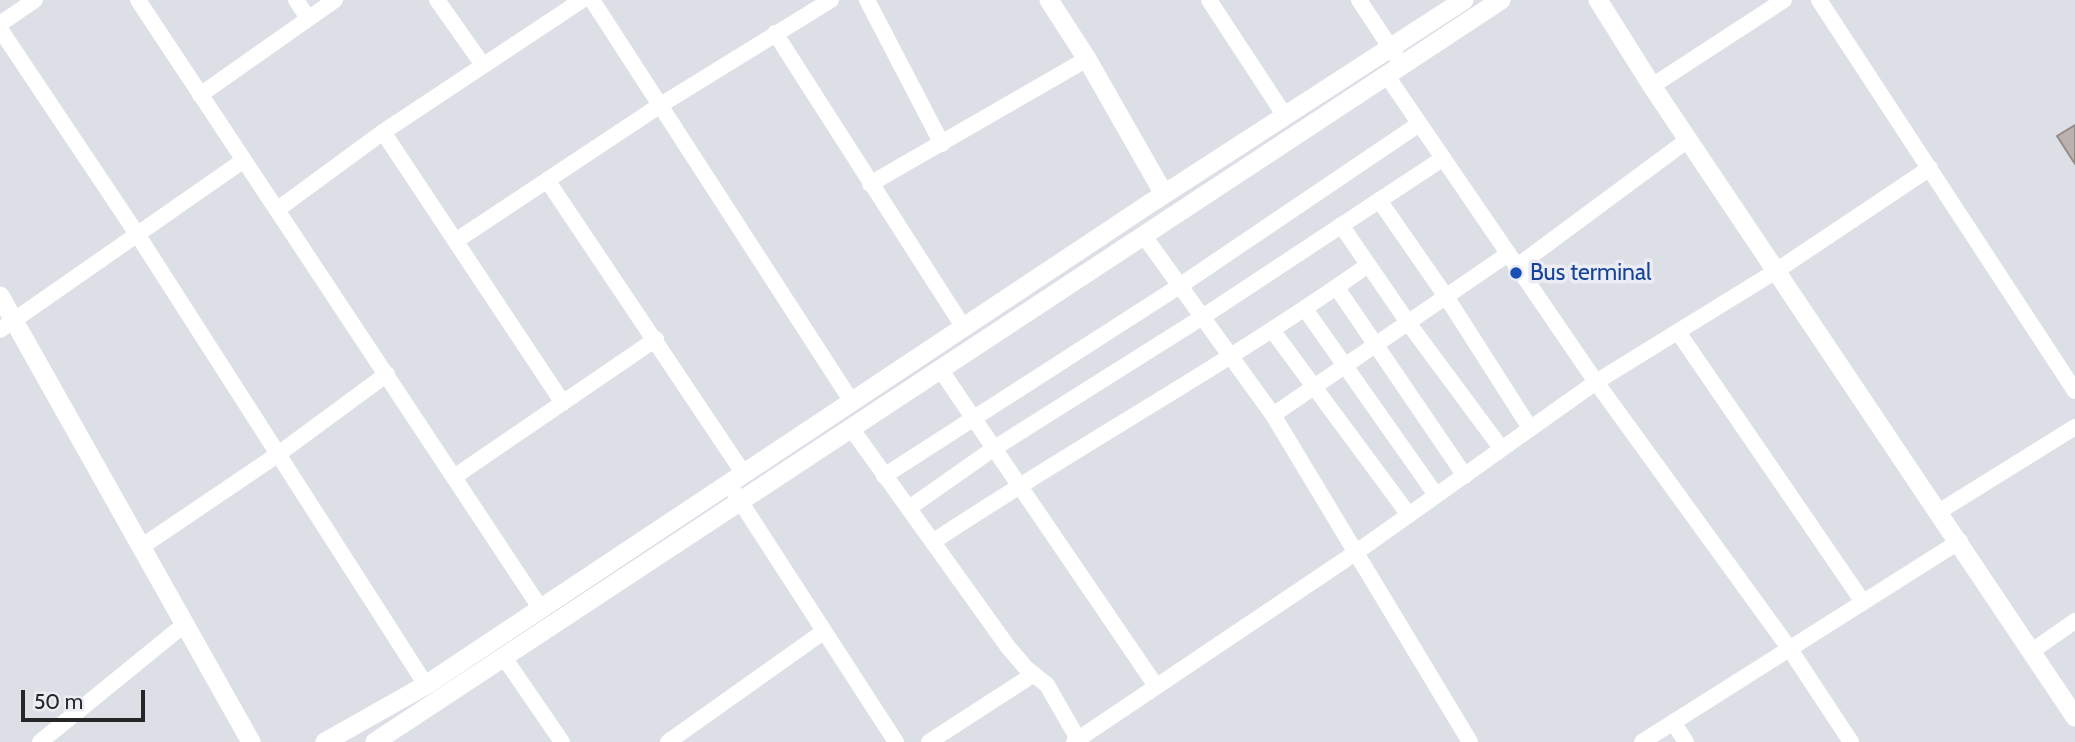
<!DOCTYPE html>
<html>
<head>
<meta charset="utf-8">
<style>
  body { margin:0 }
  #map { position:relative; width:2075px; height:742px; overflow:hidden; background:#dddfe7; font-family:Cabin,sans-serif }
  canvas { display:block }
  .scale { position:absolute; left:21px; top:690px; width:124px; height:32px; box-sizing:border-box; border:4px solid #252628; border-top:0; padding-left:9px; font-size:21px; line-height:24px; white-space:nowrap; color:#252628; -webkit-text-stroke:5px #ebecf4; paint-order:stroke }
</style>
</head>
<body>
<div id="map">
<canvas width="2075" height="742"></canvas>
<div class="scale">50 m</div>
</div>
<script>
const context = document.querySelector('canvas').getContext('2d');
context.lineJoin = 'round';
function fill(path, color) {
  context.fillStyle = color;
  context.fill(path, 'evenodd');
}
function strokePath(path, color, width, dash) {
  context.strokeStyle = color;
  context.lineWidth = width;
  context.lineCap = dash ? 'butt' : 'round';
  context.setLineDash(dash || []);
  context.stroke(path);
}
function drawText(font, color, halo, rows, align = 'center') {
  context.font = font + ' Cabin,sans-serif';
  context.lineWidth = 7;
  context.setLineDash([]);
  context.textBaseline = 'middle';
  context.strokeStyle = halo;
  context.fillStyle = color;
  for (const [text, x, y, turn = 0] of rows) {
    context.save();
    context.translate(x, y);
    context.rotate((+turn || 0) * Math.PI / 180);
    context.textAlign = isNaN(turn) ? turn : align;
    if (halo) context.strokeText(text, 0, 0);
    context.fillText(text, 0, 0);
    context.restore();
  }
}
const building = new Path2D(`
  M2075 125V164L2057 136Z`);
fill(building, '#bbb2b0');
strokePath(building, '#958c8a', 2);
strokePath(new Path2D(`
  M138 0 541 609
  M296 0 308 18
  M437 0 483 65
  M592 0 852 402
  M867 0 942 144
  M1209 0 1285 116
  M1359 0 1396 56
  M1819 0 2075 391
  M0 24 35 0
  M0 29 137 234 426 685
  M775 33 964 328
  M1387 76 1596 382 1789 648 1851 742
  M1652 86 1784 0
  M200 95 335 0
  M383 132 563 403
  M547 180 744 474
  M870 184 1087 59
  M1379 200 1447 298 1530 428
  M278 209 383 132 582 0
  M1341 225 1409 324 1501 448
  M1144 236 1273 415 1470 742
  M457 240 659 106 831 0
  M1516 267 1689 139
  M1337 288 1465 476
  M1305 309 1436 495
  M0 330 244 160
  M1272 330 1409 515
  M1678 332 1863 602
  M940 369 1156 686
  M1273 415 1508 254
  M851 428 1008 647 1026 668 1047 685 1078 739
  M884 476 1181 285 1419 124
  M454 477 656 339
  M729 484 896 742
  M909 508 993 449 1204 316 1442 159
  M1940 511 2075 427
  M934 541C1077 446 1228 364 1368 265
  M141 547 277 455 387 374
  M2032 651 2075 621
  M503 656 562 742
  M1673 722 1686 742
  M40 742 185 624
  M668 742 823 632
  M929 742 1034 674
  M1074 742 1358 551 1596 382 1776 271 1930 168
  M1642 742 1960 541`), '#fff', 16);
strokePath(new Path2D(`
  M1049 0 1087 59 1164 194
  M1598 0 1652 86 2075 717
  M0 296 251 742
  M325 742 426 685 1149 204 1464 0
  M375 742 1501 0`), '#fff', 19);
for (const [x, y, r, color] of [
  [1516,273,7,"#1a4fb4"]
]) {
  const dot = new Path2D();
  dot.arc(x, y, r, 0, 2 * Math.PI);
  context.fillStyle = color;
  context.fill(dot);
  strokePath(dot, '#ebecf4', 2.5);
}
drawText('23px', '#164399', '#ebecf4', [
  ["Bus terminal",1530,273]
], 'left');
</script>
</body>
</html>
